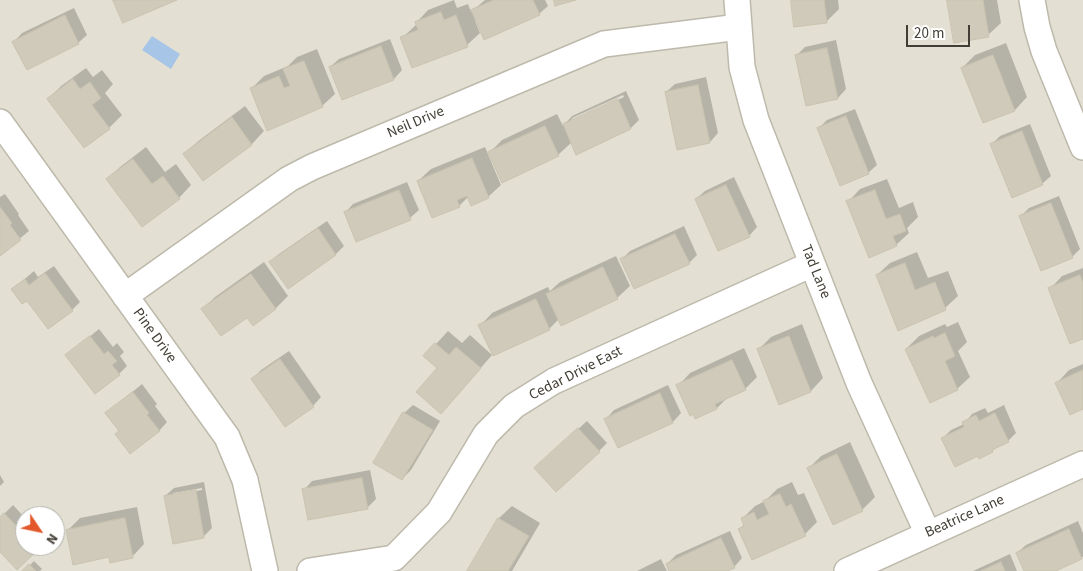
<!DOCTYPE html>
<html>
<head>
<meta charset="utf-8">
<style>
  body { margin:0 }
  #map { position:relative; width:1083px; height:571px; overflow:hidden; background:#f0eee5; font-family:"Source Sans 3",sans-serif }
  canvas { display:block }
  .north { position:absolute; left:15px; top:506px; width:50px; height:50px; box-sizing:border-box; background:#fff; border:1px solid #b3b2ae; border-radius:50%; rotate:124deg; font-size:14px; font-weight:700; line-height:20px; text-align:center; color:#423e35 }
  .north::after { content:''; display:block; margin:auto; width:18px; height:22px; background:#e2582a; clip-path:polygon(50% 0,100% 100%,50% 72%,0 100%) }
  .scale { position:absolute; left:906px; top:25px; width:64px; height:22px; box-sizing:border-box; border:2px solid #423e35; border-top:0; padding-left:6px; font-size:15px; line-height:18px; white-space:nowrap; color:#423e35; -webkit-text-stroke:4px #fff; paint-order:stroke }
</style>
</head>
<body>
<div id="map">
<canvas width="1083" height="571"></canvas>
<div class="north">N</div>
<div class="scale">20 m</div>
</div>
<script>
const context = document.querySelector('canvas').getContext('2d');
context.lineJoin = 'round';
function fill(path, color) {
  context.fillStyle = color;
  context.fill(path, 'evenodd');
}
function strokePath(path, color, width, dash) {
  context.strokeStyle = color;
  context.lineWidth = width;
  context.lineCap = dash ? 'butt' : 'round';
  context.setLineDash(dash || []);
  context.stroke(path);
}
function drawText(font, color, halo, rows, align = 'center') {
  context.font = font + ' "Source Sans 3",sans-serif';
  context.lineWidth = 5;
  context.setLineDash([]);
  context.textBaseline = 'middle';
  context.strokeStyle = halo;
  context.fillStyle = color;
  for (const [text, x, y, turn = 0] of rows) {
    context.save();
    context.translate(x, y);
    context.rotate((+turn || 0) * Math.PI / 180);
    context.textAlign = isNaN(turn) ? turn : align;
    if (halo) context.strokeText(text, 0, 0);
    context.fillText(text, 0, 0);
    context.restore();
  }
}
fill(new Path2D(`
  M0 0H1083V571H0ZM25 516H55V546H25Z`), '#e3e0d3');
fill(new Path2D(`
  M152 36 180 54 171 69 142 50Z`), '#a7c6e7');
fill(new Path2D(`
  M454 0 457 8 468 4 471 12 485 0H545L548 6 539 14 475 21 480 33 467 45 402 38 417 24 416 23 428 10Z
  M793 0H838L839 9 826 22Z
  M949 0H997L1001 23 988 35Z
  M74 8 87 35 78 43 14 42 22 33Z
  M390 39 402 70 394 79 342 99 330 67 339 59Z
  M836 40 846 89 838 98 807 104 797 55 805 47Z
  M1006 43 1027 97 1015 110 984 122 962 68 975 55Z
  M317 49 335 94 322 106 251 89 264 76 288 66 297 57Z
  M86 68 93 77 102 70 113 84 105 93 122 115 109 128 84 146 49 99 61 86Z
  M706 77 718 133 710 142 666 92 675 84Z
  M626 91 639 120 631 128 577 153 572 142 558 155 490 152 502 140 557 114 563 126 572 116ZM623 95 624 97 572 121V118Z
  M245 106 264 131 252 144 204 179 185 154 197 142Z
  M855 109 877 165 868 173 819 128 827 120Z
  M1030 124 1051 176 1042 184 992 144 1000 136Z
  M146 147 165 172 176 164 191 185 179 198 108 179 120 167Z
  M485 147 501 185 488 197 469 196 459 206 418 181 431 169Z
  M734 177 757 227 749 236 696 199 705 191Z
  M887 179 899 208 913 202 918 217 907 228 909 233 896 245 848 202 860 189Z
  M407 182 419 210 410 218 345 213 353 204Z
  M5 194 19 214 18 215 29 231 0 255V197Z
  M1059 196 1080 249 1072 257 1020 217 1029 208Z
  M327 221 344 246 336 254 289 287 271 262 279 254Z
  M684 226 697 255 689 263 622 259 630 251Z
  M917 252 928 278 948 271 958 296 945 308 877 275 890 263Z
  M616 256 630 286 617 298 559 319 549 329 480 326 492 313 548 287 550 291 560 282Z
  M264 262 288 296 275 309 247 316 203 309 215 297Z
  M54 266 80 302 72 310 27 299 13 289 34 271 38 277Z
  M1083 268V338L1050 289 1062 276Z
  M958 322 967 342 958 351 970 377 957 389 906 349 919 336 945 324 947 327Z
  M802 324 823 378 811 391 780 403 759 349 771 337Z
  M99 329 113 347 117 343 124 352 120 356 127 366 119 374 67 355Z
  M448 331 462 343 470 335 492 355 453 400 439 368 425 356Z
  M744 348 757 377 745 389 728 397 717 408 696 417 678 386 690 373Z
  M289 351 321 397 313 406 253 379 261 370Z
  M1083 364V408L1057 383 1069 370Z
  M142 384 157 404 155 406 167 422 159 431 120 430 107 413Z
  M668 385 681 413 673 422 618 447 606 419 614 410Z
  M413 405 440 421 411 470 402 479 404 413Z
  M1004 405 1016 433 1008 441 997 446 992 451 979 457 978 455 943 438 951 430 964 424 972 414 985 408 988 413Z
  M587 421 607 443 599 451 544 460Z
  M850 442 875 497 862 510 809 468 821 456Z
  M370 470 376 499 367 508 304 490 312 481Z
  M0 475 4 482 0 486Z
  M204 482 212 528 203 537 165 496 174 488ZM202 488V490L173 495V493Z
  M792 482 798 495 804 493 817 522 805 534 739 529 745 524 742 519 755 506 765 501 777 489Z
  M13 505 25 518V546H40L17 568 0 550V518Z
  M512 506 540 523 512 571H469L499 518Z
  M137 507 144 544 132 557 110 556 67 531 80 518Z
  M1078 521 1083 533V556L1082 558 1053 571H1025L1017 553 1026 545Z
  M730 531 742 558 734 567 724 571H671L667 564 676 555Z
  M1010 554 1017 571H973Z
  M661 559 667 571H637Z
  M34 561 42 569 40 571H24Z`), '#0003');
const building = new Path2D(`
  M113 0H177L123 23Z
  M494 0H533L540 15 484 40 471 10Z
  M554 0H576L555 6Z
  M791 0H824L827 23 794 27Z
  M947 0H983L989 37 954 43Z
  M441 12 444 20 456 15 468 47 412 68 400 37 418 30 415 22Z
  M65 15 79 44 27 70 12 42Z
  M381 46 394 80 342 100 329 67Z
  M827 48 838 99 806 106 795 55Z
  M993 55 1015 111 983 123 961 68Z
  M304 61 323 107 267 131 250 88 279 76 284 88 290 86 283 69Z
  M73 79 80 89 90 82 101 98 92 105 110 129 84 148 47 99Z
  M698 85 710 143 677 150 665 92Z
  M618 99 631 129 576 155 563 124Z
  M846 116 869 174 840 186 817 128Z
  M232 117 252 145 203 181 183 154Z
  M545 126 559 156 502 183 488 152Z
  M1022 131 1043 185 1012 198 990 144Z
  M472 158 489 198 471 206 467 196 457 200 460 207 432 218 417 181Z
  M133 159 152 184 163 176 180 199 142 227 106 179Z
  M726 185 750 237 718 251 695 199Z
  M399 190 411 220 356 242 344 212Z
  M875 190 886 219 900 214 906 231 893 236 897 246 869 258 846 201Z
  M1051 203 1073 258 1041 271 1019 216Z
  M0 207 12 223 10 225 21 240 0 256Z
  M318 228 336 255 288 289 269 262Z
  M675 234 690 264 634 289 620 259Z
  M905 263 915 290 935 282 946 310 898 331 876 275Z
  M603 267 618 299 561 326 546 294Z
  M45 273 73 311 48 329 27 301 22 304 11 289 25 279 29 285Z
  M251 274 276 309 253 326 247 318 221 336 201 309Z
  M1080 275 1083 283V339L1070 344 1048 288Z
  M536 299 550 330 493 356 478 325Z
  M945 333 955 356 945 361 958 390 930 403 905 349 933 336 934 338Z
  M90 336 104 354 108 351 117 361 112 365 120 375 95 394 65 355Z
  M789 336 811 392 779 405 757 349Z
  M435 343 449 355 456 347 481 368 441 414 416 392 437 368 423 356Z
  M280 359 314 407 285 427 251 379Z
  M732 360 746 390 715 404 717 409 695 419 693 414 690 416 676 385Z
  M1083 370V409L1070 415 1055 383Z
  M133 392 149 413 147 415 160 431 130 454 115 434 119 431 105 413Z
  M660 393 673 423 618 448 604 419Z
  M403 412 433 430 402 480 373 463Z
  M995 413 1009 442 992 450 993 452 979 459 978 456 955 467 941 438 964 427 962 422 976 415 979 421Z
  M578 428 600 452 556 492 534 468Z
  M837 454 863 511 833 525 807 468Z
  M362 478 368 509 308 520 302 489Z
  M196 490 204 538 173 544 164 496Z
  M780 494 786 507 791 504 806 536 752 560 738 529 744 526 741 518 754 512 757 520 769 514 763 501Z
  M4 513 25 535V546H36L39 549 17 570 0 552V517Z
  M125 518 133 558 110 563 109 557 73 565 66 530Z
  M498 518 529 536 508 571H467Z
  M1069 529 1082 559 1056 571H1024L1016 553Z
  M721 538 735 568 727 571H669L666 564Z
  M1001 562 1005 571H981Z
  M29 564 36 571H22Z`);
fill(building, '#d0cabb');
strokePath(building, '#cac3af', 1);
const minor = new Path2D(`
  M737 0 742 67 756 120 859 383 928 534
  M1032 0 1037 27 1044 51 1083 147
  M0 122 227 437 245 480 265 571
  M125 296 289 179 312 167 604 44 739 27
  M310 571 394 558 439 512 486 434 514 406 554 381 812 264
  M847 571 1083 464`);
strokePath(minor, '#bdb9ab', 28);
strokePath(minor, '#fff', 25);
drawText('15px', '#423e35', '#fff', [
  ["Neil Drive",416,123,-23],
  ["Tad Lane",815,272,68],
  ["Pine Drive",154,336,54],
  ["Cedar Drive East",576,374,-27],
  ["Beatrice Lane",965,517,-24]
]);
</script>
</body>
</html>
